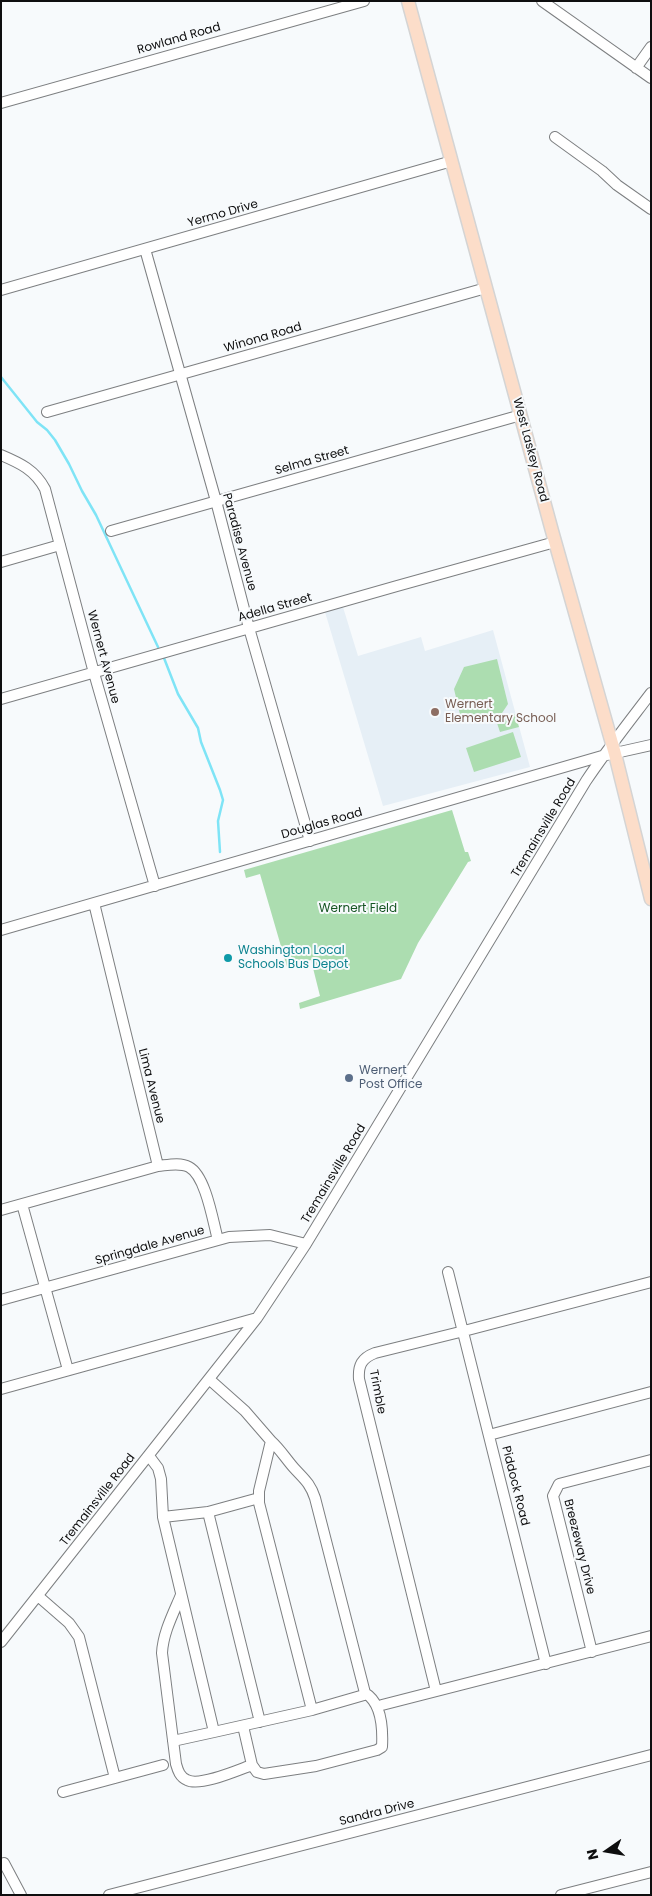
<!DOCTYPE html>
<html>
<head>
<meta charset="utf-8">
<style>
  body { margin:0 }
  #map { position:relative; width:652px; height:1896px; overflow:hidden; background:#f7fafc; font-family:Poppins,sans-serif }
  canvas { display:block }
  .frame { position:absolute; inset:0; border:2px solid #0e0e0f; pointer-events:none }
  .north { position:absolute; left:582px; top:1826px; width:50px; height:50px; -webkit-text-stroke:4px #f7fafc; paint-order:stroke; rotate:257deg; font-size:14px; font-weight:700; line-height:20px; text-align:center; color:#0e0e0f }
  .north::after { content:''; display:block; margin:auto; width:18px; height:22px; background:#0e0e0f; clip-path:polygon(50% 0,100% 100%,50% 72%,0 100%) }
</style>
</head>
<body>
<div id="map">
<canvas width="652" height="1896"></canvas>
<div class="frame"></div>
<div class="north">N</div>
</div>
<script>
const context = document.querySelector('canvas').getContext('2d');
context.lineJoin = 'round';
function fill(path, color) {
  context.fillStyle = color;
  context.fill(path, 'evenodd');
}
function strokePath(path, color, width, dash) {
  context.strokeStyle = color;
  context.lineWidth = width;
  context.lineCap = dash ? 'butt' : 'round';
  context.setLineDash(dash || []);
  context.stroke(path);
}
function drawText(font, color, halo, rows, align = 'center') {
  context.font = font + ' Poppins,sans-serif';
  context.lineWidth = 4;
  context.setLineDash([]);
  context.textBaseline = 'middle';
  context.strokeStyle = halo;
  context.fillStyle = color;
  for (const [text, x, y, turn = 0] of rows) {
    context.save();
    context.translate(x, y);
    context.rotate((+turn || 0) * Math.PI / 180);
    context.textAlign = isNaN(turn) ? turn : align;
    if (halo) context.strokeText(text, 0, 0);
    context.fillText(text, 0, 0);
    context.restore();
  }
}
fill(new Path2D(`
  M343 607 358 656 421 637 425 651 493 630 530 767 383 806 325 612Z`), '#e6eff6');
fill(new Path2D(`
  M497 659 508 704 502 713 462 723 454 689 464 667Z
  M515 714 519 727 500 732 496 720Z
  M513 732 521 757 474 772 466 748Z
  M452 810 465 852H468L471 861 468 862 418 943 401 979 300 1009 299 1003 320 996 311 960 287 967 260 874 246 878 244 870Z`), '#acddb0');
strokePath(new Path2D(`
  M1 377 37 422 47 430 55 440 69 464 82 491 96 515 158 647
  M164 658 178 694 198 728 201 742 220 790 223 800 218 821 220 852`), '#7fe4f6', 2.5);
const minor = new Path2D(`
  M542 1 651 78
  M636 68 651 47
  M1 103 364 1
  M555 137 602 171 617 185 651 209
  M145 249 216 501 249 628 310 841
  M1 290 452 161
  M47 412 486 288
  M1 455C20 463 35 470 45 489L94 673 155 886
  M111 531 521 415
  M1 562 60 545
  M1 699 397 586 555 542
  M94 903 158 1166C168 1165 180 1162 189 1167 206 1176 213 1222 218 1240
  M1 930 602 756 651 745
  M22 1204 68 1370
  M1 1210 158 1166
  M448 1272 546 1664
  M1 1300 229 1237 270 1235 306 1244
  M1 1389 257 1318
  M489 1435 651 1392
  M271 1441C280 1449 286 1459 294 1468 304 1479 310 1483 315 1498L365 1693 364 1695 312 1710
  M149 1456 158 1468 161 1479 163 1517 214 1732 312 1710 259 1503V1491L271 1441 245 1411 209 1379
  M208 1512 260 1722
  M163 1517 208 1512 259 1498
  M181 1595C173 1614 163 1633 162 1653L176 1764C178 1771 180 1777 187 1780 200 1787 238 1770 252 1765
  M38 1596 69 1623 79 1637 115 1778
  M1 1642 257 1318 306 1244 586 781C606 751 629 722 651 693
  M592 1652 553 1496 559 1484 651 1460
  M436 1691 359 1379C358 1365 362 1358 375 1353L464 1331 651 1282
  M382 1705 651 1636
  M243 1726 252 1765 257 1772 264 1774 316 1766 377 1750 382 1747C383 1728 382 1703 365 1693
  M173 1741 214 1732
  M63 1792 163 1765
  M4 1863 21 1895
  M109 1895 651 1755
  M561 1895 651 1872`);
const major = new Path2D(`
  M408 1 552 531 615 754 651 899`);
strokePath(minor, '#7d7f81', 12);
strokePath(major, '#d4d4d4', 15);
strokePath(minor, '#fff', 10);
strokePath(major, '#fcddc9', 12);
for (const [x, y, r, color] of [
  [435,712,5,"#8d6e63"],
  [228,958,5,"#0f9aa8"],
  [349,1078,5,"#5c6f8a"]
]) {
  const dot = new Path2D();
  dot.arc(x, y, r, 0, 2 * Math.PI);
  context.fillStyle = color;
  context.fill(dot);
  strokePath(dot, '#f7fafc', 2);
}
drawText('12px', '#0e0e0f', '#f7fafc', [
  ["Rowland Road",179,39,-16],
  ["Yermo Drive",223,214,-16],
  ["Winona Road",263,338,-16],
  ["West Laskey Road",530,450,75],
  ["Selma Street",312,461,-16],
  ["Paradise Avenue",239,542,75],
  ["Adella Street",275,608,-16],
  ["Wernert Avenue",103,657,75],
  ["Douglas Road",322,824,-16],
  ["Tremainsville Road",544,828,-59],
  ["Lima Avenue",151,1086,76],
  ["Tremainsville Road",334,1174,-59],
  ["Springdale Avenue",150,1246,-16],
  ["Trimble",377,1392,79],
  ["Piddock Road",515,1486,76],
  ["Tremainsville Road",98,1500,-52],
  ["Breezeway Drive",579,1547,76],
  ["Sandra Drive",377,1813,-14]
]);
drawText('12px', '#785e54', '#f7fafc', [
  ["Wernert",445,705],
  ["Elementary School",445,719]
], 'left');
drawText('12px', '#165523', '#f7fafc', [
  ["Wernert Field",358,909]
]);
drawText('12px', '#0d838f', '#f7fafc', [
  ["Washington Local",238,951],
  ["Schools Bus Depot",238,965]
], 'left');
drawText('12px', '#4e5e75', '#f7fafc', [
  ["Wernert",359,1071],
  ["Post Office",359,1085]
], 'left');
</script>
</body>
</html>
